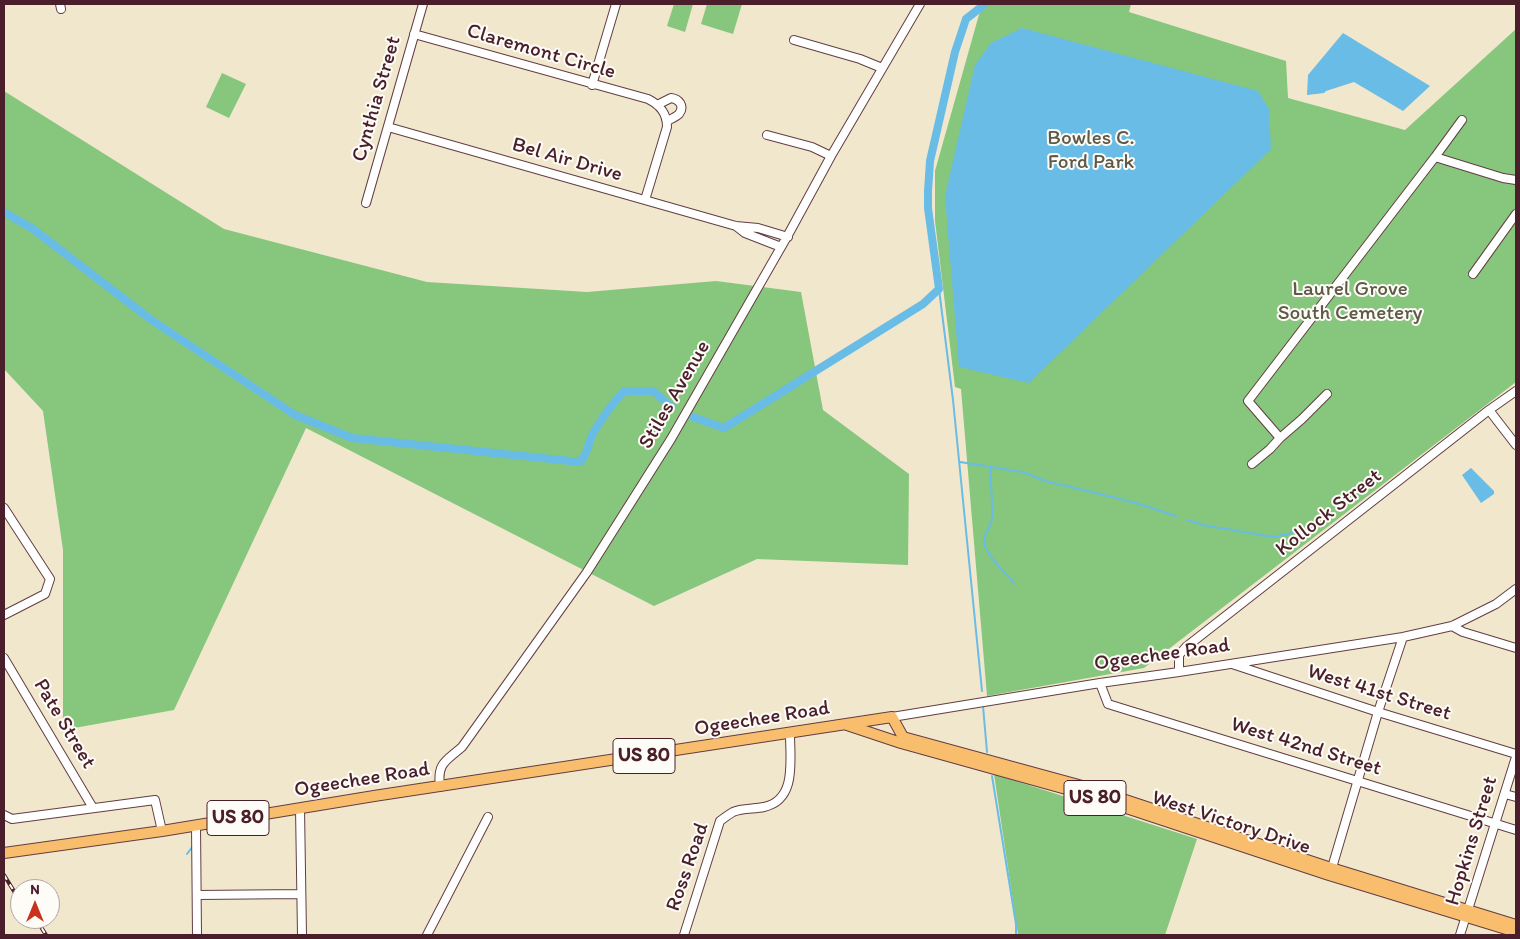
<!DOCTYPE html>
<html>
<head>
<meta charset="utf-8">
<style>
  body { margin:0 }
  #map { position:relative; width:1520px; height:939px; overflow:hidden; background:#f1e7cd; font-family:Itim,sans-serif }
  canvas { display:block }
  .frame { position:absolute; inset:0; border:5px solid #4a1f2b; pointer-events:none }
  .north { position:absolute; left:10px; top:879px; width:50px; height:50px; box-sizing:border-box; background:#fdfcf7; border:1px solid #b5a4a5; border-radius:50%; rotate:0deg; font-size:14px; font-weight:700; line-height:20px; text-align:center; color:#4a1f2b }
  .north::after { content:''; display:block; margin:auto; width:18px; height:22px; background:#c8321e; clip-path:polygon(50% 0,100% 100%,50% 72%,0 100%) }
</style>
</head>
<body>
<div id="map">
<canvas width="1520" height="939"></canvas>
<div class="frame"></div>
<div class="north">N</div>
</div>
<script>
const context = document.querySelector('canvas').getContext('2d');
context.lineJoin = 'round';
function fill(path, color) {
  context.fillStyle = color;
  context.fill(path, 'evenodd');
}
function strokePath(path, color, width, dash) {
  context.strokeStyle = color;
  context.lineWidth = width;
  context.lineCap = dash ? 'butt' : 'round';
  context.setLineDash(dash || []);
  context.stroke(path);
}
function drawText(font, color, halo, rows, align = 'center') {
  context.font = font + ' Itim,sans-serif';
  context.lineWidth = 4;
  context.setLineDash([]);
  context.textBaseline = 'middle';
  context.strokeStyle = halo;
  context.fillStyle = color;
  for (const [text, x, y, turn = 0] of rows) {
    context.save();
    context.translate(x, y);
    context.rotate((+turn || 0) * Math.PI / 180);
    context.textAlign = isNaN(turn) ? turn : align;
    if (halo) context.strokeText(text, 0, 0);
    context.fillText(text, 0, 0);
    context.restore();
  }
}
fill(new Path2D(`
  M674 4H693L685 32 667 26Z
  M707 4H742L733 34 701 24Z
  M982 4H1131L1129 12 1286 61 1288 98 1405 130 1516 29V382L1144 668 987 696 961 389 955 387 935 221V171Z
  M222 73 246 84 229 118 206 107Z
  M4 91 224 229 427 282 587 292 716 281 801 292 823 410 909 474 908 565 757 559 654 606 306 428 174 710 63 730V550L43 411 4 369Z
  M994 774 1197 839 1165 935H1018Z`), '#86c67d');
fill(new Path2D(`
  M1022 28 1258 91 1269 109 1271 149 1029 383 959 367 945 196 975 65 991 43Z
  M1343 33 1430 86 1403 111 1354 82 1326 91 1324 93 1307 95 1308 75Z
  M1471 468 1494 491V494L1481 503 1462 475Z`), '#69bce5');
strokePath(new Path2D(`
  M939 289 953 400 982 691
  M960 462 1023 472 1048 482 1067 486 1136 503 1176 516
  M991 468C990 485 993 502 992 518 992 526 985 532 984 540 983 553 1006 573 1014 583
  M1187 520 1208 526 1274 537 1314 528
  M983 706 987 752
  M992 776 1016 924V935
  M187 854 193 846`), '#69bce5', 2);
strokePath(new Path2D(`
  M4 212 33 229 150 319 295 415 352 438 580 462C588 454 588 443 593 433 602 418 612 404 624 391H653L672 407
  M693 417 724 428 923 304 939 289 928 208V191L930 161 955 52 966 19 985 4`), '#69bce5', 8);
const minor = new Path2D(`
  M60 4 61 9
  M414 34 648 99C660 105 667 113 667 127L645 200
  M794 40 860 59 882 68
  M592 85 616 4
  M657 105 671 98C679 99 685 106 679 114 676 117 671 119 667 121
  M388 127 736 226 758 228 788 237
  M767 135 812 147 831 156
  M1435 157 1503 178 1516 180
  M366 203 423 4
  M736 226 745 233 781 247
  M1473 274 1516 214
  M1489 410 1516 445
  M1280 438 1248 401 1435 157 1462 120
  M1252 464 1270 449 1280 438 1302 419 1327 394
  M4 508 50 579 45 594 4 615
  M1452 626 1463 632 1516 648
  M4 658 93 808
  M1232 664 1378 712 1516 754
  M1179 672V655L1186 647 1489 410 1516 391
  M1100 683 1108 704 1516 830
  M892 717 1100 683 1179 672 1403 637 1452 626 1496 604 1516 589
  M440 787C437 763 445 762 462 747L587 572 671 439 788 235 831 156 920 4
  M1505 794 1516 797
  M300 808 302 935
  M4 815 12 819 155 800 162 831
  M196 825 197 935
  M1331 871 1378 712 1403 637
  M197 895 301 894
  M427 935 488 817
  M684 935 720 821C724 818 728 815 733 812 741 808 754 809 764 807 797 800 790 760 790 734
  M1460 935 1516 757`);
const major = new Path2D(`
  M847 725 901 743 1084 794 1329 875 1516 932
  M4 853 162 831 374 796 892 717 903 737 1086 787 1331 868 1516 925`);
strokePath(minor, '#633d43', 10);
strokePath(major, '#633d43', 12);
strokePath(minor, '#fff', 8);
strokePath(major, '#f9be6d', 10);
const rail = new Path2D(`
  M4 875 20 901
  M36 919 46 935`);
strokePath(rail, '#4a1f2b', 4);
strokePath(rail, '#fdfcf7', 2, [5.5]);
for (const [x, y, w] of [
  [644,756,62],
  [1095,798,62],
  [238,818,62]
]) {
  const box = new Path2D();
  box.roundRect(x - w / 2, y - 17.5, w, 35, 4);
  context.fillStyle = '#fdfcf7';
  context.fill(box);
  strokePath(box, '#4a1f2b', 1);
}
drawText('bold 20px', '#4a1f2b', null, [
  ["US 80",644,756],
  ["US 80",1095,798],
  ["US 80",238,818]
]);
drawText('21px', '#4a1f2b', '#fdfcf7', [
  ["Claremont Circle",541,52,16],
  ["Cynthia Street",377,99,-74],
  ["Bel Air Drive",567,160,16],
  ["Stiles Avenue",675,395,-60],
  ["Kollock Street",1329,513,-38],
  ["Ogeechee Road",1162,655,-8],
  ["West 41st Street",1379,693,17],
  ["Ogeechee Road",762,719,-9],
  ["Pate Street",64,724,59],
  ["West 42nd Street",1306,747,17],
  ["Ogeechee Road",362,780,-9],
  ["West Victory Drive",1231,823,18],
  ["Hopkins Street",1472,841,-73],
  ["Ross Road",688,867,-71]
]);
drawText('21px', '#5f5948', '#fdfcf7', [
  ["Bowles C.",1091,139],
  ["Ford Park",1091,163],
  ["Laurel Grove",1350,290],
  ["South Cemetery",1350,314]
]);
</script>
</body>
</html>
